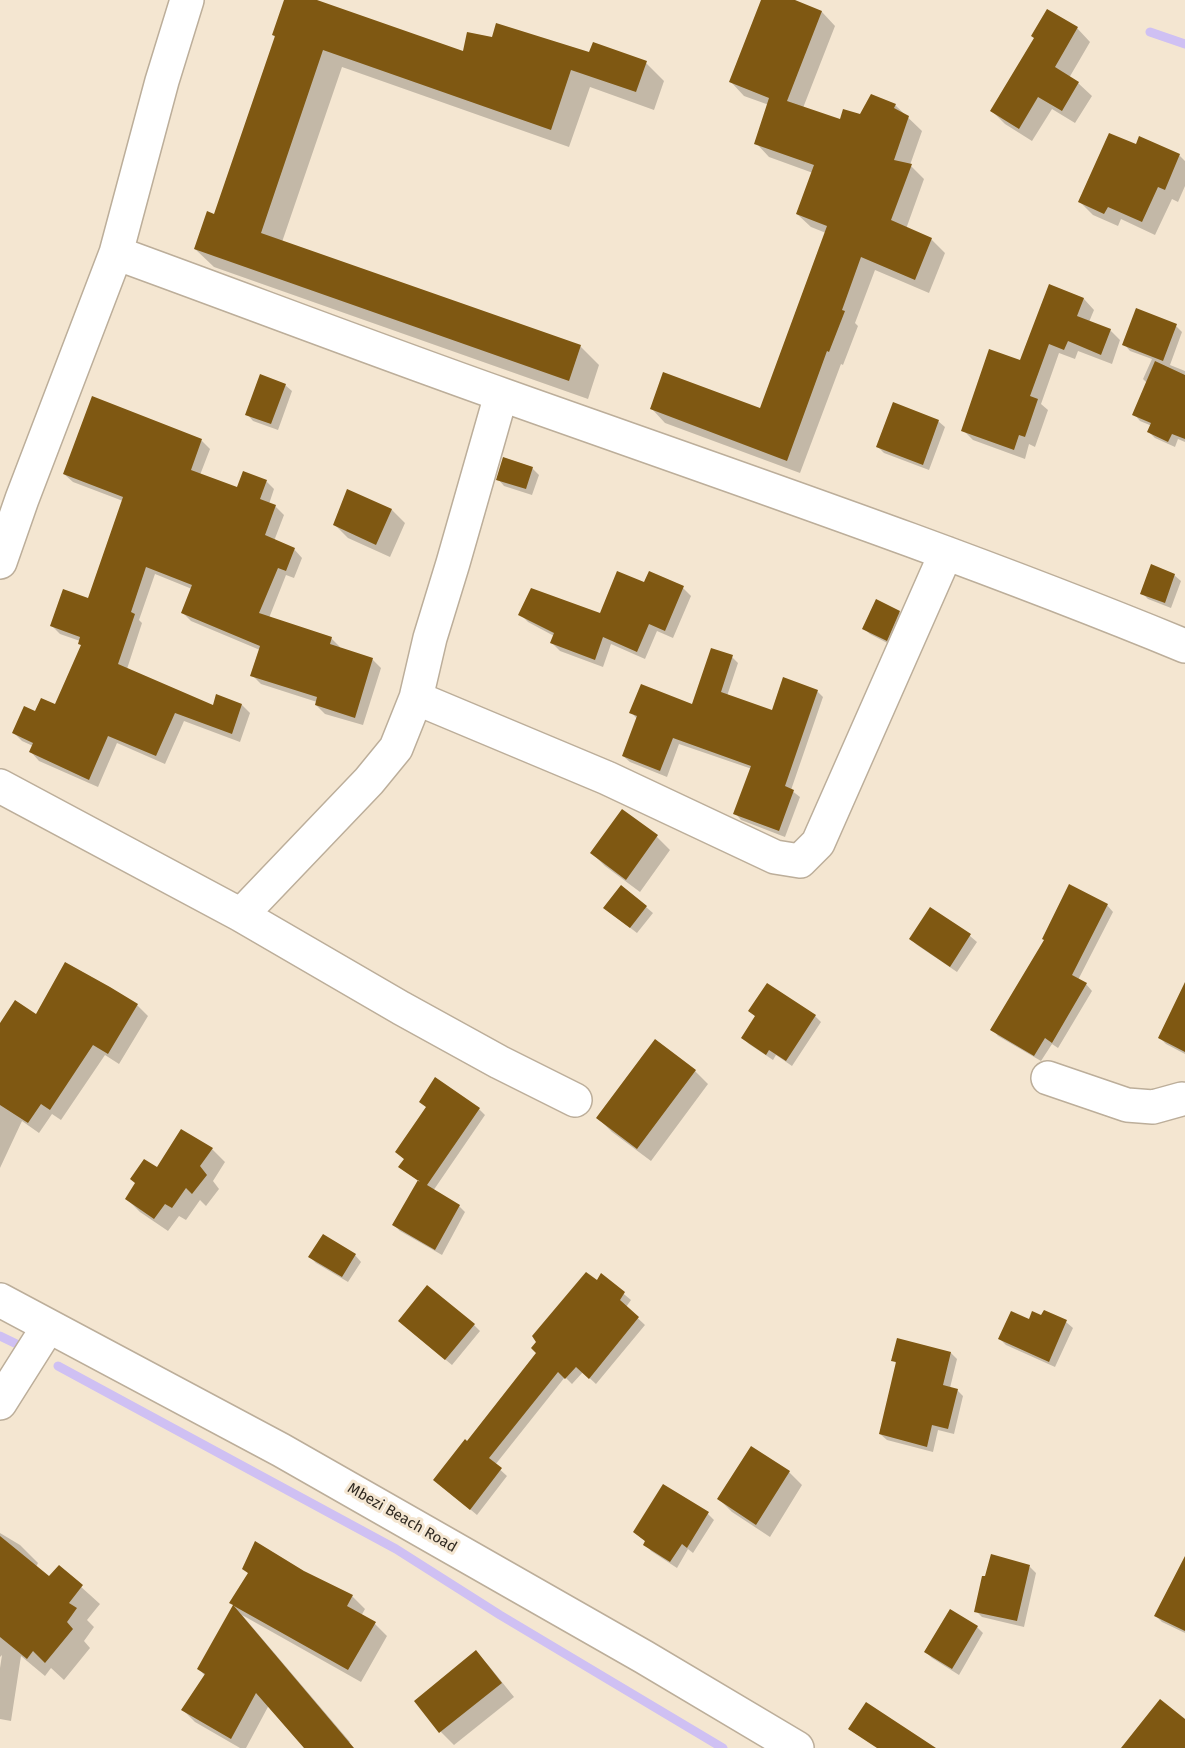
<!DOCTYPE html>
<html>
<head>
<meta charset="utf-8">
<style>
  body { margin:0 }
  canvas { display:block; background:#f4e6d1 }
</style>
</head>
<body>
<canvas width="1185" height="1748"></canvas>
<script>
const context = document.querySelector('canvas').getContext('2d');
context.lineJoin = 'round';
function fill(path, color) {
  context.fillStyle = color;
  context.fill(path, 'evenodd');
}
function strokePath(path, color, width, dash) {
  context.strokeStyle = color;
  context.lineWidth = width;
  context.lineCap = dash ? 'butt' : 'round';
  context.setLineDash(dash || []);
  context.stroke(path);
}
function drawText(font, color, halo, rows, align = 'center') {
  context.font = font + ' "Fira Sans",sans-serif';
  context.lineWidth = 6;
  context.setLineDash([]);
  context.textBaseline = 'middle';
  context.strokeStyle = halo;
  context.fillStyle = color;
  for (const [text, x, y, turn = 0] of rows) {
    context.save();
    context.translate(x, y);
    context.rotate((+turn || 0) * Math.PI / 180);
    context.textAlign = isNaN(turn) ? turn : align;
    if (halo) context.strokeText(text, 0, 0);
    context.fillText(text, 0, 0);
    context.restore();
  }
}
fill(new Path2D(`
  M286 0H312L464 53 590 54 646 63 664 81 654 110 590 87 569 147 342 67 282 242 580 346 599 365 588 399 214 267 195 249 215 216 276 38 273 35Z
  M762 0H791L822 12 835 26 803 108 841 121 895 105 922 131 910 165 924 179 906 229 931 239 945 253 929 293 875 270 855 323 858 326 843 365 841 364 800 473 665 423 652 409 761 410 826 233 811 227 797 214 813 173 769 157 756 143 769 105 744 96 731 82Z
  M1048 11 1077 28 1090 42 1069 78 1078 83 1092 96 1075 123 1052 109 1032 141 1005 124 992 111 1035 38Z
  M1136 146 1179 155 1185 161V186L1178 202 1172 199 1155 235 1121 219 1118 226 1093 215 1080 202Z
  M1049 286 1084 299 1094 310 1089 322 1110 330 1120 340 1112 364 1078 351 1075 359 1059 353 1041 404 1048 410 1035 447 1029 444 1025 459 973 440 963 430 1020 362Z
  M1176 326 1182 332 1170 365 1185 371V442L1178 439 1175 447 1155 438 1149 432 1152 426 1140 421 1134 414 1147 383 1143 379 1152 359 1130 351 1124 344Z
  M285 385 292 391 278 430 253 421 247 414Z
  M93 398 202 441 210 449 200 475 238 489 266 481 274 489 269 504 275 506 284 515 274 541 294 549 302 558 294 578 286 575 269 618 331 638 340 647 339 649 372 659 381 668 363 725 325 714 316 705 317 702 261 684 252 675 260 650 191 621 183 613 192 589 155 574 139 620 142 623 127 669 213 707 242 705 250 713 240 742 184 721 165 764 117 743 98 787 39 761 31 752 33 746 22 741 14 733 36 713 56 706 82 646 80 644V641L60 634 52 626 89 600 123 501 73 482 64 474Z
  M938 421 945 427 929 470 884 453 878 447Z
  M532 468 539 475 532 495 504 486 498 479Z
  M392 510 405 523 390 557 348 538 334 524Z
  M1174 575 1181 581 1171 608 1148 599 1142 593Z
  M645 584 683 588 691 596 673 638 657 631 645 659 611 644 603 667 560 651 552 643 554 636 528 622 520 614 601 615Z
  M899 612 905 618 893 646 870 634 863 628Z
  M732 657 738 663 727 696 773 712 817 691 823 697 791 790 800 797 785 837 741 820 735 813 752 769 679 744 667 777 630 762 623 756 637 719 631 712 693 706Z
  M622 811 657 837 670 850 640 892 605 866 592 853Z
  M1107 905 1113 912 1078 980 1086 984 1092 991 1058 1048 1052 1044 1041 1061 998 1036 992 1029Z
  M646 907 653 913 637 933 612 914Z
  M930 909 970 936 977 942 957 972 917 945 911 939Z
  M1185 985V1054L1166 1044 1159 1037Z
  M115 991 137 1005 148 1016 119 1064 105 1055 61 1120 52 1114 39 1133 22 1121 0 1168V1026L37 1016Z
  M750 1011 815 1016 821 1022 792 1066 776 1055 773 1060 749 1044 743 1038 756 1017Z
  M695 1071 708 1084 651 1161 612 1132 598 1118Z
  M427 1108 479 1109 485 1115 433 1191 459 1206 465 1212 442 1255 400 1231 394 1225 419 1181 400 1167 405 1160 397 1152Z
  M212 1149 225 1162 213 1181 219 1189 206 1206 200 1200 186 1220 179 1216 168 1231 140 1212 127 1199 137 1184 157 1169Z
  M355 1255 361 1262 348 1282 316 1263 310 1257Z
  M601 1275 631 1300 626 1307 645 1325 596 1384 583 1372 572 1384 565 1377 495 1465 507 1476 477 1515 435 1480 467 1443Z
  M1045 1312 1066 1322 1073 1328 1055 1367 1006 1345 1000 1339 1029 1321 1042 1317Z
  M474 1325 480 1331 452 1365 406 1327Z
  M951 1353 957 1359 950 1388 957 1390 963 1396 954 1434 938 1430 933 1452 887 1440 880 1434 897 1364 893 1360Z
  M789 1472 802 1485 770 1537 732 1512 719 1499Z
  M708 1514 714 1520 693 1553 688 1549 677 1568 651 1551 645 1544 646 1542 634 1532Z
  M0 1533 20 1545 38 1563 36 1567 49 1578 59 1567 100 1604 87 1620 94 1627 84 1641 90 1648 64 1680 51 1668 45 1676 21 1656 11 1721 0 1719V1668L2 1655 0 1657Z
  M1030 1567 1036 1573 1024 1627 982 1617 976 1611Z
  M243 1568 303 1572 352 1596 365 1609 361 1616 375 1624 387 1636 361 1682 242 1615 350 1742 344 1748H306L269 1705 246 1748H240L195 1722 183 1710 205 1676 199 1669 235 1606 249 1574Z
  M1185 1576V1633L1162 1622 1156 1616Z
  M977 1627 983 1633 959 1675 932 1658 926 1652Z
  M476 1652 489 1666 514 1697 454 1745 441 1732 416 1701Z`), '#0003');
strokePath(new Path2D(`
  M1150 32 1185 44
  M0 1336 27 1349
  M58 1366 396 1549 500 1615 723 1748`), '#cfc0f3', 9);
fill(new Path2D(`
  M284 0H317L463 51 467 32 492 37 496 23 589 52 593 42 647 61 636 92 571 70 551 130 323 50 261 233 581 345 569 381 194 249 207 211 214 214 275 36 272 35Z
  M761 0H795L822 11 787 101 840 119 843 109 860 114 871 94 896 104 894 108 909 116 894 160 912 164 891 220 932 238 915 280 861 257 842 310 845 311 829 352 827 351 787 461 650 409 663 372 760 408 827 226 796 214 814 165 754 144 769 98 729 82Z
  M1047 9 1078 27 1055 67 1079 82 1062 111 1038 97 1019 129 990 111 1034 38 1031 36Z
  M1109 133 1136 144 1139 136 1180 154 1165 190 1158 187 1142 222 1108 207 1104 214 1078 202Z
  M1049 284 1084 298 1077 316 1111 329 1101 355 1068 341 1064 350 1049 344 1030 396 1038 399 1025 437 1019 435 1014 450 961 431 989 349 1020 360Z
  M1136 308 1177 324 1163 361 1122 345Z
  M1155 361 1185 375V439L1172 434 1168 442 1147 432 1151 423 1132 415Z
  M260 374 286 384 271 424 245 415Z
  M92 396 202 439 191 470 237 487 243 471 267 480 260 499 276 505 265 535 295 548 286 571 278 568 259 613 332 637 330 644 373 658 355 718 315 705 317 697 250 676 260 646 181 613 192 585 146 567 131 612 135 614 118 664 213 705 216 694 242 704 232 734 175 713 156 756 108 736 89 780 29 752 33 743 12 733 24 706 35 711 41 698 55 704 81 645 78 644 80 637 50 626 63 589 88 598 123 497 63 474Z
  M893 402 939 420 923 465 876 447Z
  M503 457 533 467 526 489 496 480Z
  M347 489 392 509 376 545 333 525Z
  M1151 564 1175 574 1165 603 1140 594Z
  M617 571 644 582 649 571 684 586 665 631 649 624 637 652 603 637 595 660 550 643 554 633 518 615 531 588 600 613Z
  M876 599 900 611 887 641 862 629Z
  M711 648 733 655 721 692 772 710 783 677 818 690 785 786 794 790 779 831 733 814 751 766 673 738 660 771 622 756 637 716 629 713 641 684 692 704Z
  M622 809 658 835 626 880 590 853Z
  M1069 884 1108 904 1072 975 1087 983 1052 1043 1045 1038 1034 1056 990 1030 1044 940 1042 939Z
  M621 885 647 906 630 928 603 908Z
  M930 907 971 934 950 967 909 939Z
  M65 962 110 987 138 1004 108 1054 93 1045 50 1110 41 1104 28 1123 0 1105V1023L15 1000 36 1014Z
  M1185 982V1052L1158 1038Z
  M767 983 816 1015 786 1061 769 1050 766 1055 741 1038 755 1016 748 1011Z
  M655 1039 696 1070 637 1149 596 1118Z
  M435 1077 480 1108 427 1185 460 1205 435 1250 392 1225 418 1180 420 1182 398 1167 404 1159 395 1152 426 1107 419 1102Z
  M181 1129 213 1148 200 1166 207 1175 192 1194 186 1188 172 1208 165 1204 154 1219 125 1199 135 1183 130 1179 144 1159 157 1167Z
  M323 1234 356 1254 342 1277 308 1257Z
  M586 1272 597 1280 601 1273 625 1292 620 1300 639 1317 589 1379 576 1367 565 1379 558 1372 489 1458 502 1468 470 1510 433 1480 465 1439 467 1441 536 1353 531 1348 536 1342 532 1336Z
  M427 1285 475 1324 445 1360 398 1321Z
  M1044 1310 1067 1320 1049 1362 998 1339 1011 1311 1029 1319 1032 1311 1041 1315Z
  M897 1338 951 1352 943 1385 958 1389 948 1429 932 1425 927 1447 879 1434 896 1362 891 1361Z
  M751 1446 790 1471 756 1525 717 1499Z
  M663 1484 709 1512 687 1548 682 1544 670 1562 643 1545 645 1541 633 1532Z
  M0 1536 49 1576 59 1565 83 1585 69 1603 77 1608 67 1622 73 1629 45 1663 33 1651 27 1659 0 1637Z
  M255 1541 304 1571 353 1595 347 1606 376 1622 348 1670 234 1606 354 1748H304L256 1693 231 1739 181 1710 205 1674 197 1669 233 1605 229 1603 248 1573 242 1569Z
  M991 1554 1030 1565 1017 1621 974 1612 982 1576H985Z
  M1185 1556V1631L1154 1616Z
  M950 1609 978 1626 952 1669 924 1652Z
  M476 1650 502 1683 439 1733 414 1701Z
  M1160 1699 1185 1719V1748H1121Z
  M866 1702 936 1748H877L848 1729Z`), '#7f5812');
const minor = new Path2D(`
  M116 253C245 300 373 349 503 395 731 476 961 554 1185 646
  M0 562 22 499 116 253 162 81 187 0
  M416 698 607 778 775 857 800 861 818 843 946 553
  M0 786 241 915 401 1008 499 1062 575 1100
  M241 915 369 781 396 748 416 698 430 638 453 563 501 395
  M1048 1078 1127 1105 1153 1107 1182 1099
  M0 1403 48 1327`);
const secondary = new Path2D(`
  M0 1300 281 1450 644 1657 797 1748`);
strokePath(minor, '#bcae9a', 36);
strokePath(secondary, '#bcae9a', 36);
strokePath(minor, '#fff', 33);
strokePath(secondary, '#fff', 33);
drawText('15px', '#302a22', '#f4e6d1', [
  ["Mbezi Beach Road",402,1518,30]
]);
</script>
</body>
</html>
